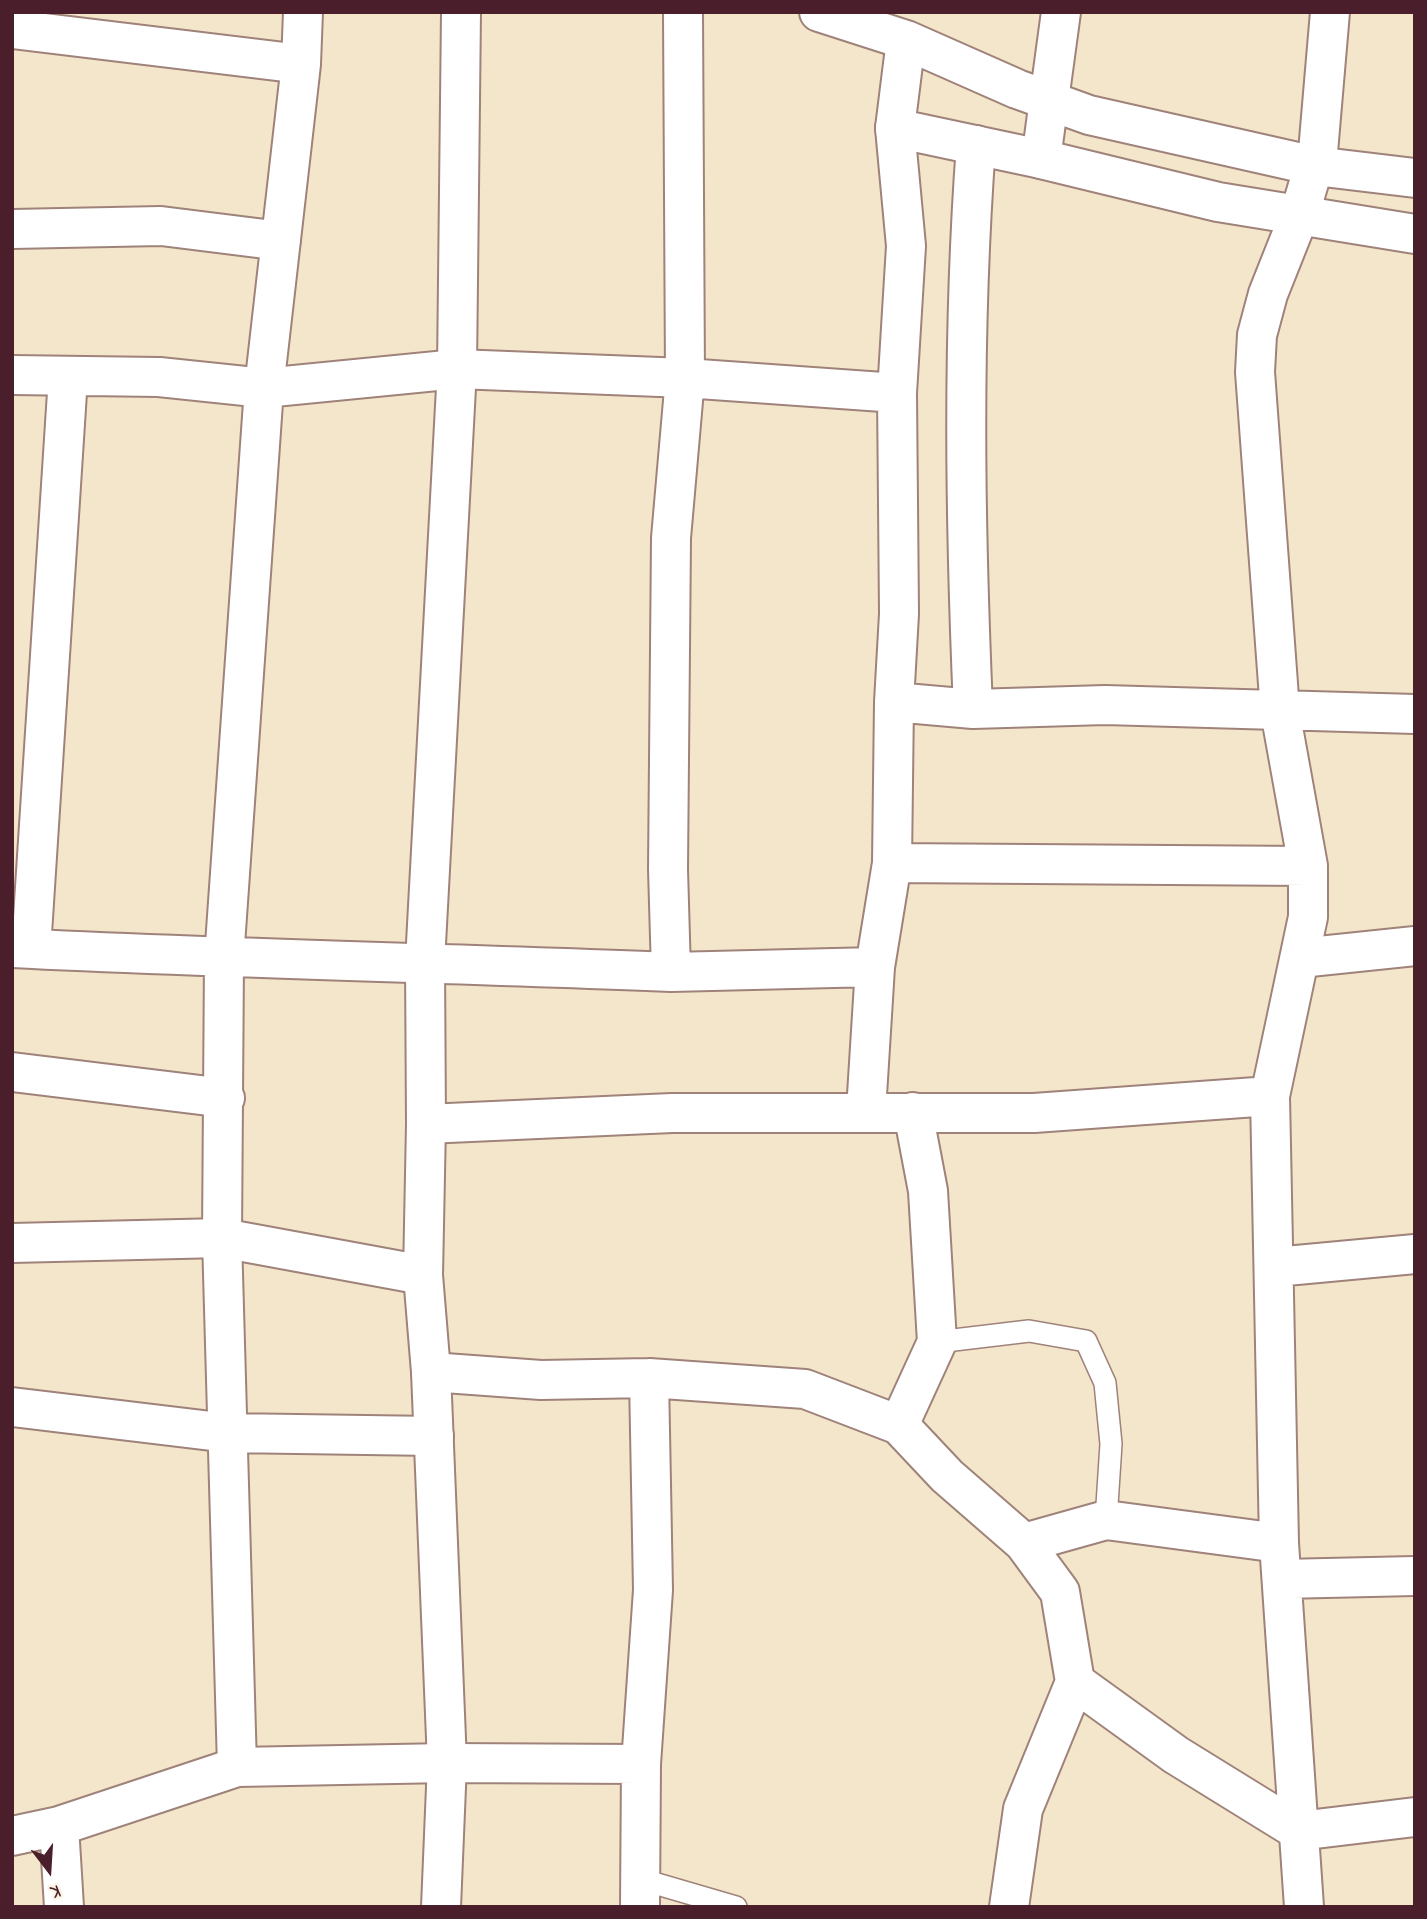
<!DOCTYPE html>
<html>
<head>
<meta charset="utf-8">
<style>
  body { margin:0 }
  #map { position:relative; width:1427px; height:1919px; overflow:hidden; background:#f4e6ca; font-family:"Indie Flower",sans-serif }
  canvas { display:block }
  .frame { position:absolute; inset:0; border:14px solid #4a1f2b; pointer-events:none }
  .north { position:absolute; left:14px; top:1835px; width:70px; height:70px; -webkit-text-stroke:5px #fcf5e5; paint-order:stroke; rotate:163deg; font-size:19px; font-weight:700; line-height:28px; text-align:center; color:#4a1f2b }
  .north::after { content:''; display:block; margin:auto; width:24px; height:32px; background:#4a1f2b; clip-path:polygon(50% 0,100% 100%,50% 72%,0 100%) }
</style>
</head>
<body>
<div id="map">
<canvas width="1427" height="1919"></canvas>
<div class="frame"></div>
<div class="north">K</div>
</div>
<script>
const context = document.querySelector('canvas').getContext('2d');
context.lineJoin = 'round';
function strokePath(path, color, width, dash) {
  context.strokeStyle = color;
  context.lineWidth = width;
  context.lineCap = dash ? 'butt' : 'round';
  context.setLineDash(dash || []);
  context.stroke(path);
}
const service = new Path2D(`
  M937 1342 1029 1331 1086 1341 1105 1383 1111 1444 1106 1520
  M640 1879 736 1907`);
const minor = new Path2D(`
  M683 12 685 378 671 538 668 869 671 972 875 967 892 863 1308 866
  M12 29 301 64
  M1041 159 1061 12
  M12 229 161 226 281 241
  M12 375 159 377 264 388 457 369 685 378 897 393
  M894 702 973 709 1105 705 1415 714
  M973 709C965 521 962 333 976 145
  M892 863 894 702 899 614 897 393 906 246 895 128
  M12 948C232 959 452 963 671 972
  M31 949 68 377
  M1300 958 1415 946
  M12 1072 225 1098
  M866 1111 875 967
  M426 1124 672 1113H1034L1270 1096
  M12 1243 222 1238 423 1275
  M1275 1267 1415 1254
  M431 1372 541 1380 649 1378 805 1389 899 1425 947 1476 1024 1543 1060 1592 1075 1682 1023 1809 1009 1907
  M12 1407 228 1433 434 1436
  M899 1425 937 1342 928 1191 913 1112
  M1024 1543 1106 1520 1279 1543
  M1282 1579 1415 1576
  M1075 1682 1176 1755 1299 1831 1415 1817
  M237 1767 222 1238 224 959 264 388 301 64 303 12
  M12 1836 59 1826
  M64 1907 59 1826 237 1767 447 1763 641 1764
  M640 1907 641 1764 653 1590 649 1378
  M1304 1907 1279 1543 1270 1096 1308 917V866L1280 711 1255 372 1257 335 1268 294 1299 216 1318 152 1330 12`);
const tertiary = new Path2D(`
  M819 12 906 40 1017 89 1089 115 1315 166 1415 178
  M906 40 895 128 1041 159 1218 202 1415 234
  M441 1907 447 1763 431 1372 423 1275 426 1124 425 962 457 369 461 12`);
strokePath(service, '#9f827a', 24);
strokePath(minor, '#9f827a', 42);
strokePath(tertiary, '#9f827a', 42);
strokePath(service, '#fff', 21);
strokePath(minor, '#fff', 38);
strokePath(tertiary, '#fff', 38);
</script>
</body>
</html>
